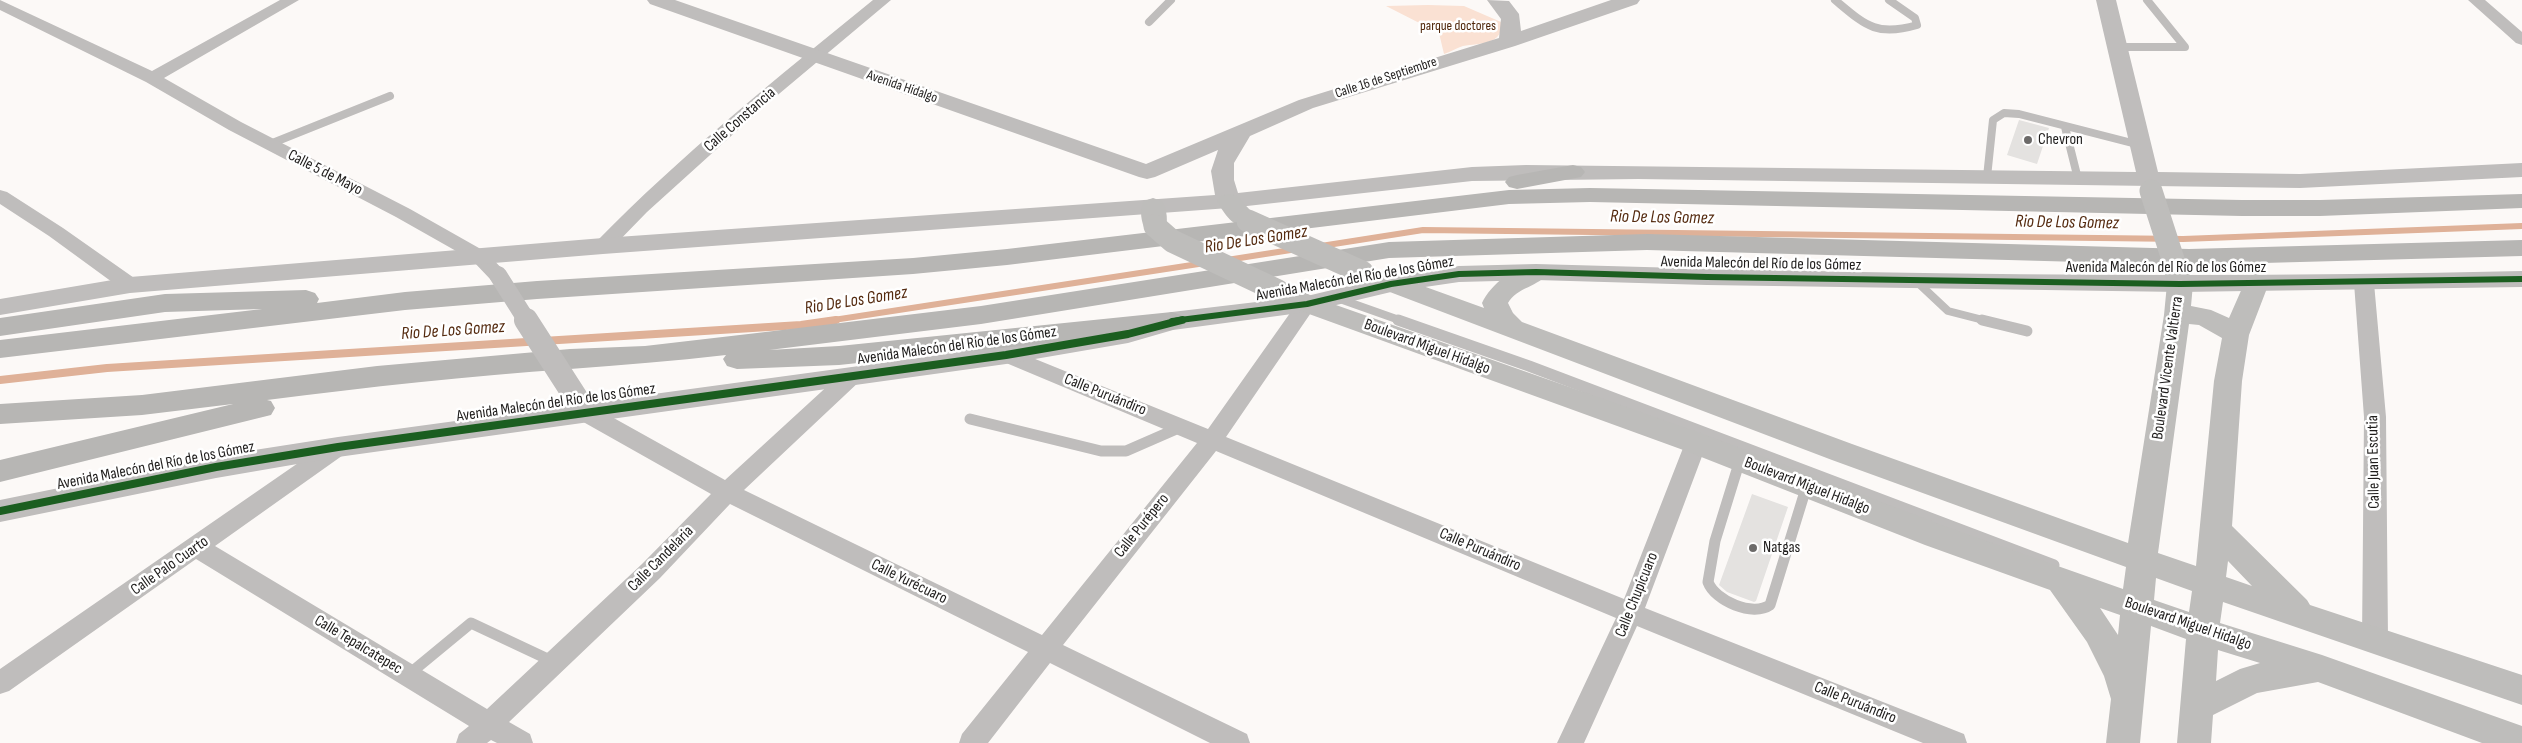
<!DOCTYPE html>
<html>
<head>
<meta charset="utf-8">
<style>
  body { margin:0 }
  canvas { display:block; background:#fcf9f7 }
</style>
</head>
<body>
<canvas width="2522" height="743"></canvas>
<script>
const context = document.querySelector('canvas').getContext('2d');
context.lineJoin = 'round';
function fill(path, color) {
  context.fillStyle = color;
  context.fill(path, 'evenodd');
}
function strokePath(path, color, width, dash) {
  context.strokeStyle = color;
  context.lineWidth = width;
  context.lineCap = dash ? 'butt' : 'round';
  context.setLineDash(dash || []);
  context.stroke(path);
}
function drawText(font, color, halo, rows, align = 'center') {
  context.font = font + ' "Sofia Sans Condensed",sans-serif';
  context.lineWidth = 5;
  context.setLineDash([]);
  context.textBaseline = 'middle';
  context.strokeStyle = halo;
  context.fillStyle = color;
  for (const [text, x, y, turn = 0] of rows) {
    context.save();
    context.translate(x, y);
    context.rotate((+turn || 0) * Math.PI / 180);
    context.textAlign = isNaN(turn) ? turn : align;
    if (halo) context.strokeText(text, 0, 0);
    context.fillText(text, 0, 0);
    context.restore();
  }
}
fill(new Path2D(`
  M1428 5 1464 6 1501 22C1504 45 1480 43 1463 46 1457 48 1450 52 1444 54L1439 33 1386 6Z`), '#fae1d3');
strokePath(new Path2D(`
  M1321 246 1423 230 2183 239 2522 226
  M1227 260 1297 249
  M827 321 1205 263`), '#dfb198', 6);
strokePath(new Path2D(`
  M0 380 107 368 801 325 836 320`), '#dfb198', 8);
fill(new Path2D(`
  M2019 120 2049 128 2037 164 2007 155Z
  M1752 494 1788 507 1756 601 1754 602 1727 592 1719 585Z`), '#e4e2e0');
strokePath(new Path2D(`
  M1835 0C1865 25 1876 37 1917 25L1915 18 1889 0
  M1149 22 1171 0
  M2119 47H2185L2147 0
  M2065 127 2078 179
  M270 144 390 96
  M1987 177 1993 120 2004 113 2019 114 2140 145
  M1915 280 1948 311 1987 321
  M1337 298 1402 321`), '#bfbdbc', 8);
strokePath(new Path2D(`
  M1398 320 1529 366 2054 565
  M1982 320 2027 331
  M970 419 1101 451H1126L1181 427
  M1740 460 1715 541 1708 582C1715 601 1753 617 1770 605L1807 485
  M408 675 471 623 554 662`), '#bfbdbc', 11);
fill(new Path2D(`
  M0 0 152 71 280 0H299L164 78 241 122 410 209 486 252 508 275 505 280 498 281 491 280 472 260 396 217 229 130 146 82 0 10Z
  M873 0H891L761 109 647 212 610 250 603 252 596 250 593 246 596 242C682 154 778 77 873 0Z
  M2468 0H2485L2522 32V45L2516 43Z
  M0 190 7 192 63 228 137 280 140 285 137 290 130 292 123 290 49 236 0 204Z
  M2364 276 2371 278 2374 283 2386 417 2388 641 2384 649 2375 652 2366 649 2362 641 2364 417 2354 283 2357 278Z
  M1307 297 1314 299 1317 304 1226 437 1624 599 1685 443 1688 437 1696 435 1704 437 1707 443 1645 608 1964 734 1967 743H1923L1637 626 1584 743H1557L1616 618 1216 451 1063 645 1247 734 1250 743H1210L1050 663 988 743H959L962 734 1028 652 730 504 660 578 509 722 530 734 533 743H497L491 740 487 743H456L459 734 469 726 196 559 9 691 0 694V669L330 441 338 439 346 441 349 447 346 453 215 546 487 709 642 564 711 494 578 419 569 404 572 398C584 395 587 398 594 407L725 480 845 370 853 367 861 370 864 375 861 380 744 490 1042 635 1197 443 999 360 996 355 999 350 1006 348 1013 350 1208 429 1300 299Z`), '#bfbdbc');
fill(new Path2D(`
  M647 0H675L1146 164 1299 100 1499 38 1501 19 1487 0 1509 1 1519 14 1521 31 1611 0H1640L1637 4 1515 46 1313 108 1250 136 1234 163V180L1238 193 1472 167 1526 165 2136 172 2096 0H2116L2158 172 2300 174 2522 163V177L2300 188 1638 179 1472 181 1229 208 603 254 130 293 0 315V299L130 277 603 238 1215 195 1211 171 1218 150 1155 177 1147 179 1139 177 650 4Z
  M1536 264C1865 274 2193 279 2522 271V287L2180 292 1707 285 1536 280 1459 282 1391 292 1307 312 1173 330 1128 343 1006 364 338 457 216 478 0 522V500L216 456 338 437 1006 346 1127 325 1172 312 1307 296 1391 276 1459 266Z`), '#bfbdbc');
fill(new Path2D(`
  M1229 194 1238 196C1245 207 1254 212 1260 221L1257 226C1236 232 1226 217 1217 201L1220 196Z
  M1153 198 1162 201C1167 209 1169 223 1164 231L1155 234 1146 231C1141 223 1139 209 1144 201Z
  M1362 264 1484 308 1482 303C1492 282 1521 260 1545 266L1549 272C1539 287 1517 287 1508 303L1513 313 1522 322 1852 444 2128 543 2164 315 2167 284 2165 275 2169 269 2178 267 2187 269 2193 284 2191 306 2211 310 2229 318 2247 277 2256 274 2265 277 2269 283 2249 335 2242 381 2232 526 2307 600 2310 605 2522 675V705L2223 602 2220 623 2322 655 2522 726V743H2482L2318 682 2257 693 2213 715 2211 743H2177L2186 639 2151 626 2140 743H2106L2111 699 2104 676 2087 642 2050 590 1925 545 1686 451 1298 310 1269 297 1265 291 1269 285C1285 280 1301 291 1316 298L1706 435 1947 527 2123 589 2126 567 1832 460 1353 278 1349 272 1353 266ZM2189 324 2199 325 2222 338 2214 381 2196 566 2158 553ZM2228 561 2252 586 2226 577ZM2156 578 2192 591 2189 612 2154 600ZM2100 608 2120 615 2118 635ZM2218 650 2260 663 2240 669 2216 681Z`), '#bebdbb');
fill(new Path2D(`
  M1573 165 1581 167 1585 172 1581 177 1517 189 1509 187 1505 182 1509 177 1517 175Z
  M1590 188 2242 200H2320L2522 194V208L2320 216H2242L1590 202 1509 204 1007 265 913 274 537 299 405 310 0 358V340L262 309 165 312 0 336V318L165 294 306 290 315 293 319 299 317 303 405 292 537 281 913 258 1007 249 1509 190Z
  M1647 234 2189 249 2522 240V256L2189 265 1647 250 1389 258 981 324 769 350 839 346 1172 312 1181 315 1185 321 1181 327 1172 330 839 365 737 369 727 366 723 359 726 355C674 361 622 365 570 369 469 376 368 387 267 400L271 401 275 408 271 415 0 482V460L233 404 142 415 0 424V404L142 395 377 366 570 349 645 346 757 333 981 306 1389 242Z`), '#b7b6b4');
strokePath(new Path2D(`
  M498 275 527 321`), '#bfbdbc', 18);
strokePath(new Path2D(`
  M526 320 580 404`), '#bfbdbc', 24);
strokePath(new Path2D(`
  M2151 191 2178 275
  M1248 221 1362 272
  M1155 226 1172 241 1278 291`), '#bebdbb', 23);
strokePath(new Path2D(`
  M1172 321 1307 304 1391 284 1459 274 1536 272 1707 277 2180 284 2522 279`), '#1b5e20', 6);
strokePath(new Path2D(`
  M0 511 216 467 338 447 1006 355 1128 334 1182 320`), '#1b5e20', 8);
for (const [x, y, r, color] of [
  [2028,140,5,"#6c6a69"],
  [1753,548,5,"#6c6a69"]
]) {
  const dot = new Path2D();
  dot.arc(x, y, r, 0, 2 * Math.PI);
  context.fillStyle = color;
  context.fill(dot);
  strokePath(dot, '#fff', 2);
}
drawText('14px', '#4f260a', '#fff', [
  ["parque doctores",1458,26]
]);
drawText('14px', '#1f1d1c', '#fff', [
  ["Calle 16 de Septiembre",1386,78,-18],
  ["Avenida Hidalgo",902,87,19]
]);
drawText('16px', '#1f1d1c', '#fff', [
  ["Calle Constancia",740,120,-41],
  ["Calle 5 de Mayo",325,173,27],
  ["Avenida Malecón del Río de los Gómez",1761,264,1],
  ["Avenida Malecón del Río de los Gómez",2166,268],
  ["Avenida Malecón del Río de los Gómez",1355,279,-10],
  ["Avenida Malecón del Río de los Gómez",957,346,-8],
  ["Boulevard Miguel Hidalgo",1427,347,20],
  ["Boulevard Vicente Valtierra",2168,368,-82],
  ["Calle Puruándiro",1105,395,22],
  ["Avenida Malecón del Río de los Gómez",556,403,-8],
  ["Calle Juan Escutia",2374,462,-91],
  ["Avenida Malecón del Río de los Gómez",156,466,-11],
  ["Boulevard Miguel Hidalgo",1807,486,21],
  ["Calle Purépero",1142,526,-51],
  ["Calle Puruándiro",1480,550,23],
  ["Calle Candelaria",661,559,-45],
  ["Calle Palo Cuarto",170,566,-35],
  ["Calle Yurécuaro",909,582,26],
  ["Calle Chupícuaro",1637,595,-68],
  ["Boulevard Miguel Hidalgo",2188,624,19],
  ["Calle Tepalcatepec",358,645,31],
  ["Calle Puruándiro",1855,703,22]
]);
drawText('16px', '#1f1d1c', '#fff', [
  ["Chevron",2038,140],
  ["Natgas",1763,548]
], 'left');
drawText('italic 18px', '#552b10', '#fff', [
  ["Rio De Los Gomez",1662,218,1],
  ["Rio De Los Gomez",2067,223,1],
  ["Rio De Los Gomez",1256,240,-9],
  ["Rio De Los Gomez",856,301,-9],
  ["Rio De Los Gomez",453,331,-4]
]);
</script>
</body>
</html>
